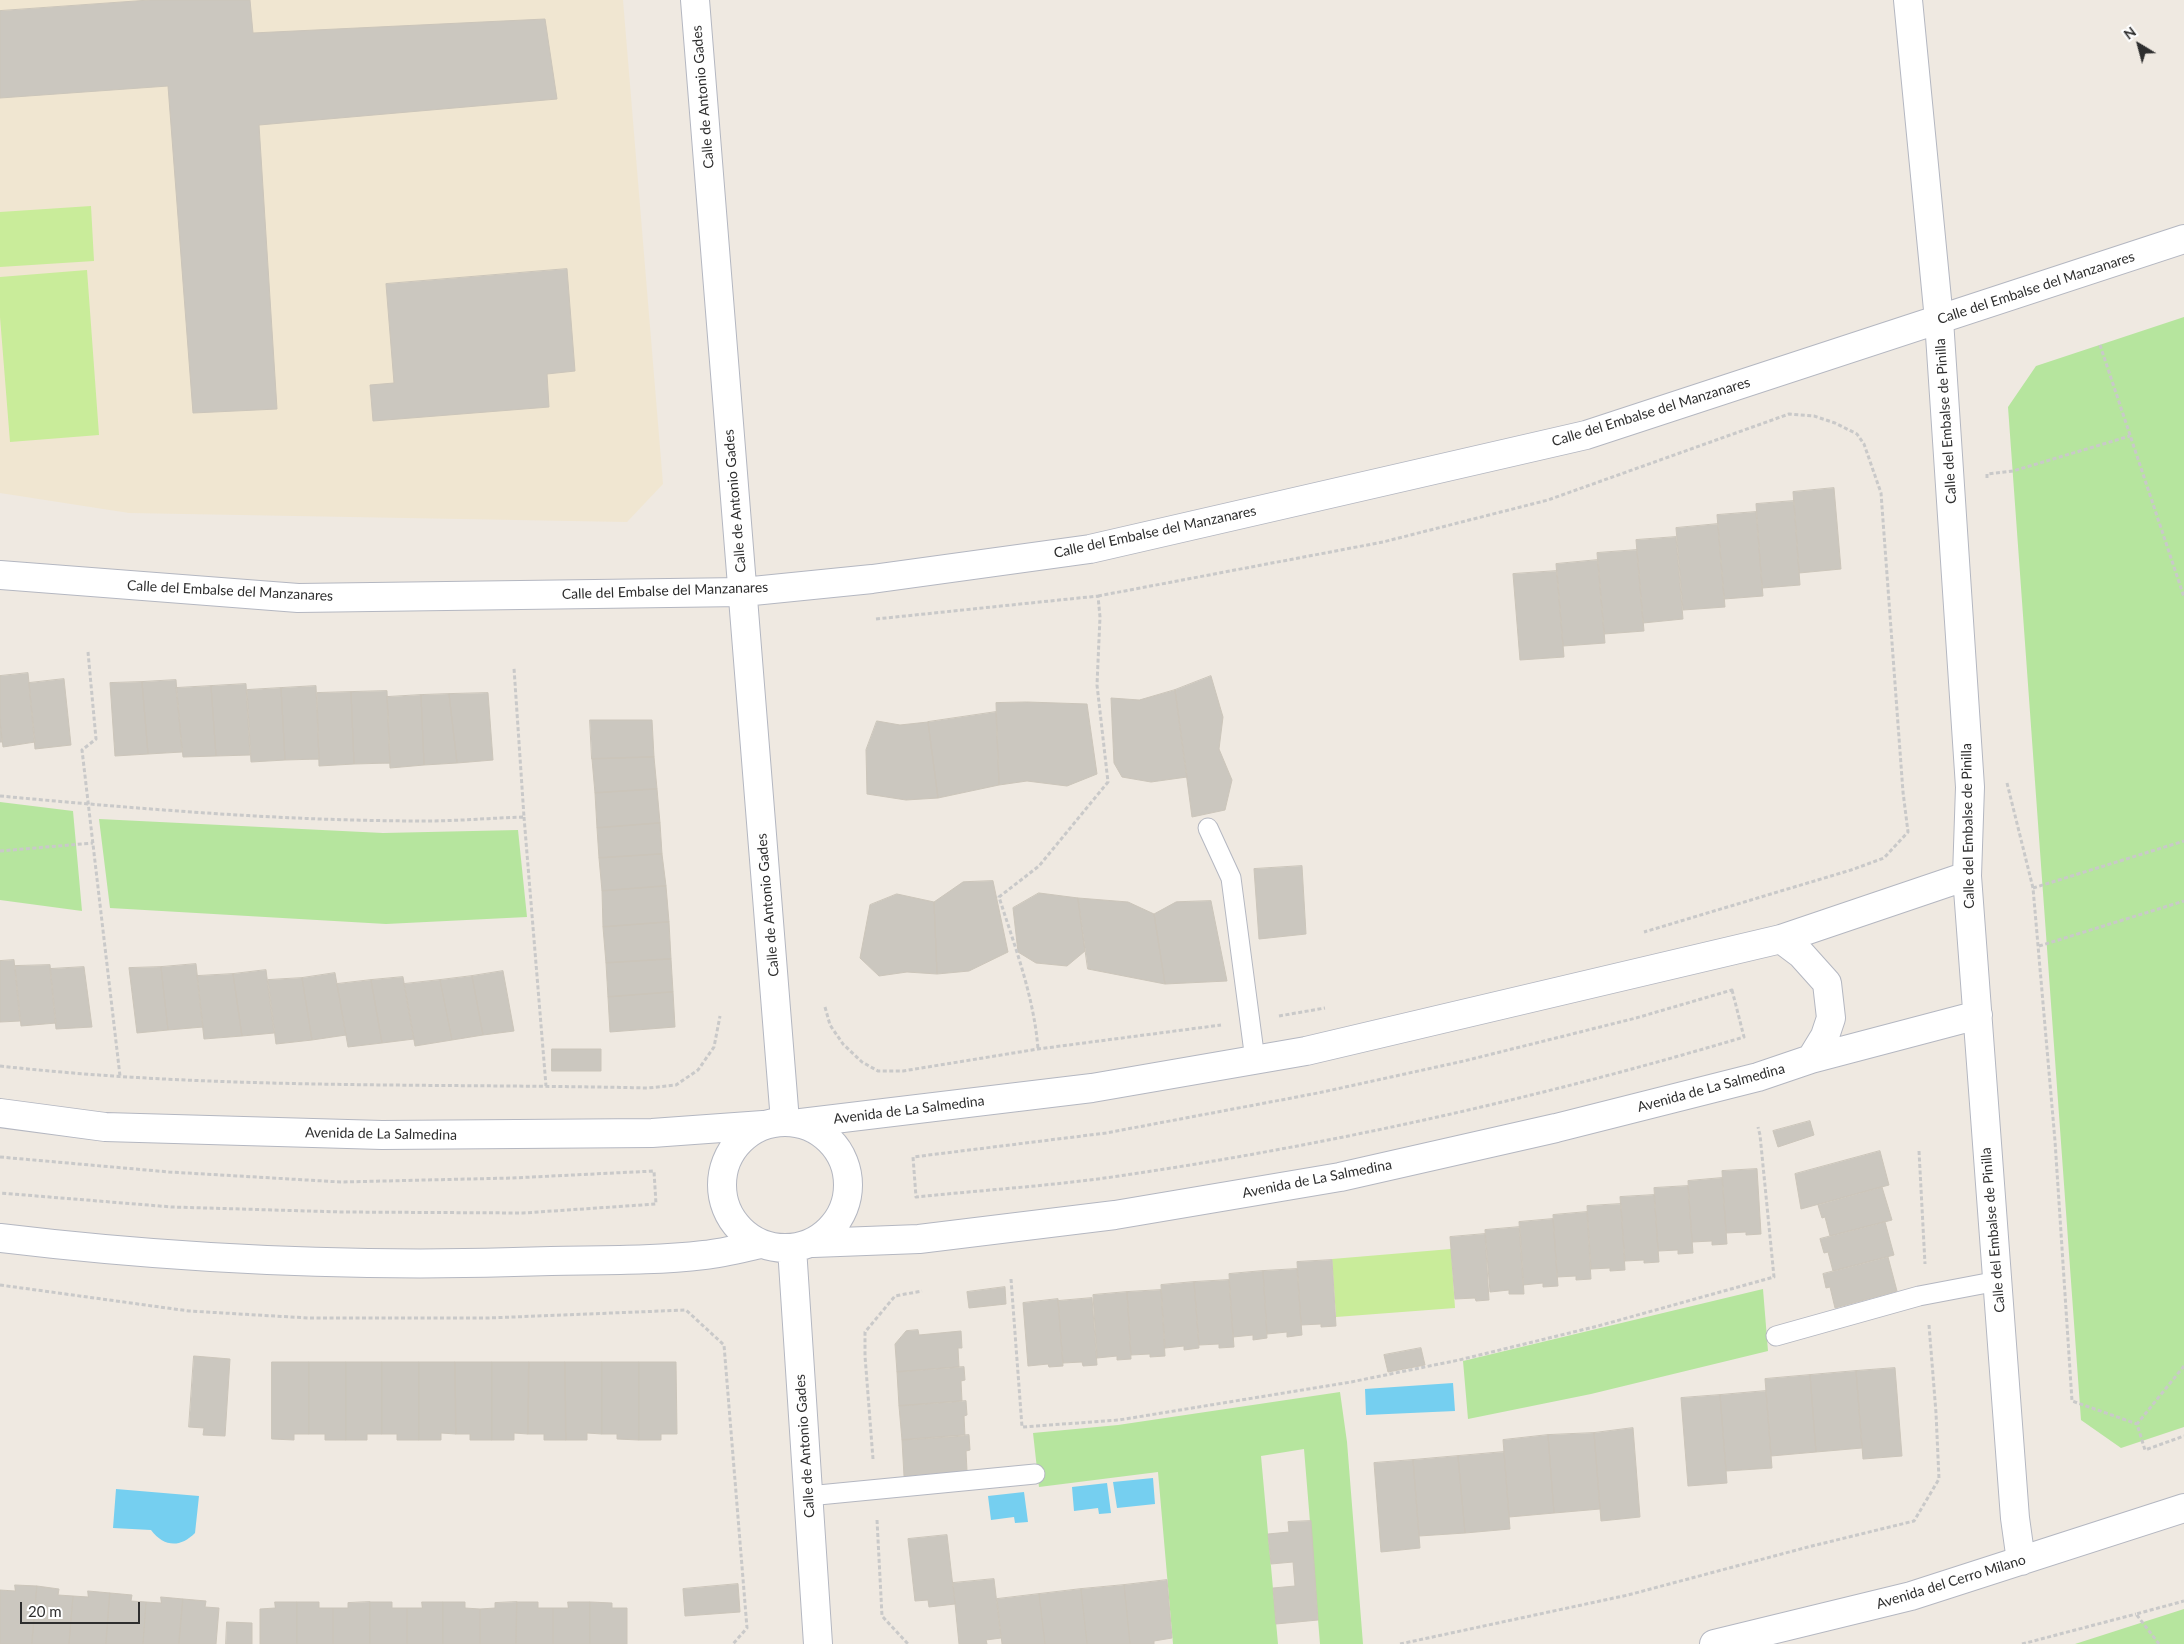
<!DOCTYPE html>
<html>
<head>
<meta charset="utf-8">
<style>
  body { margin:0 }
  #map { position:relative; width:2184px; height:1644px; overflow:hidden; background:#efe9e1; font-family:Lato,sans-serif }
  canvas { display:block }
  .north { position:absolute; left:2114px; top:20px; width:50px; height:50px; -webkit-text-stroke:4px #fff; paint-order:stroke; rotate:323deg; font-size:14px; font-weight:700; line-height:20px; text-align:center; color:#2e2e2e }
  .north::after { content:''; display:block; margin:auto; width:18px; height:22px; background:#2e2e2e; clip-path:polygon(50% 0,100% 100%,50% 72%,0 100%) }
  .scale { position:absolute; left:20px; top:1602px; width:120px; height:22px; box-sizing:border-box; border:2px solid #2e2e2e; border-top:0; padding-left:6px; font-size:15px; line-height:18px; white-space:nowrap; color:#2e2e2e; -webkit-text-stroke:4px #fff; paint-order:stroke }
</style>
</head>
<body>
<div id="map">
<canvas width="2184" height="1644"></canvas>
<div class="north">N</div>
<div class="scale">20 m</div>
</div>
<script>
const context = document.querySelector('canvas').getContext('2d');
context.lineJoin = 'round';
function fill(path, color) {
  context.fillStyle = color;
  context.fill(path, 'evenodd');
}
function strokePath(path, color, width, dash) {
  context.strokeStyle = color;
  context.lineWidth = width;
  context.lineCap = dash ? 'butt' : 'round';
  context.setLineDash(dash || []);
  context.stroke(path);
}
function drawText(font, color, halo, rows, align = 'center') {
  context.font = font + ' Lato,sans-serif';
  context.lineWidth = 5;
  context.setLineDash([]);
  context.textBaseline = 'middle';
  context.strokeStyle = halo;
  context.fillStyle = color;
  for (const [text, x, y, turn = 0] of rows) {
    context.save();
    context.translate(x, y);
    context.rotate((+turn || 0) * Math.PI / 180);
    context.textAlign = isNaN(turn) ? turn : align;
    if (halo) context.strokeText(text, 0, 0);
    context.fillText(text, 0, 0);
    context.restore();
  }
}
fill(new Path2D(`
  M0 0H623L663 484 627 522 129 513 0 493Z`), '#f0e6d1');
fill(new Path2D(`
  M2184 317V1427L2121 1448 2081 1420 2008 407 2036 366Z
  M0 802 73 811 82 911 0 900Z
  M99 819 383 833 518 830 527 917 386 924 110 908Z
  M1763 1289 1768 1351 1591 1394 1468 1419 1463 1361Z
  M1340 1392 1347 1442 1363 1644H1320L1304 1449 1261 1456 1278 1644H1173L1158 1472 1039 1487 1033 1433 1118 1425Z
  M2184 1609V1644H2075Z`), '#b6e59e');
fill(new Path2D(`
  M91 206 94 261 0 267V212Z
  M87 270 99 435 10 442 0 317V277Z
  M1451 1249 1455 1308 1336 1317 1332 1259Z`), '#c9ec9a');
fill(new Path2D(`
  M1453 1383 1455 1411 1366 1415 1365 1389Z
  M1153 1478 1155 1504 1117 1508 1113 1482Z
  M1107 1483 1111 1513 1099 1514 1098 1508 1074 1511 1072 1487Z
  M116 1489 199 1496 195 1533C180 1548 164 1547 151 1530L113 1528Z
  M1024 1492 1028 1522 1015 1523 1014 1517 991 1520 988 1496Z`), '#75cff0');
const building = new Path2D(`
  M150 0H250L253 33 545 19 557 99 259 125 277 409 193 413 168 86 0 98V11Z
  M567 269 575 371 547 374 549 407 373 421 370 385 394 383 386 284Z
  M1834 488 1841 569 1799 573 1793 492Z
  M1794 501 1800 585 1762 588 1756 504Z
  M1756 512 1763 596 1724 599 1717 515Z
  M1718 524 1725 607 1683 610 1676 528Z
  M1676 537 1683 619 1643 623 1636 540Z
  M1637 550 1644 631 1604 634 1597 553Z
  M1598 560 1605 643 1563 646 1556 564Z
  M1557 571 1564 657 1520 660 1513 574Z
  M28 673 35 742 3 747 0 720V676Z
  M1211 676 1223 717 1219 749 1232 780 1225 810 1192 817 1175 690Z
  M64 679 71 745 35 749 29 683Z
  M176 680 182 752 148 754 142 682Z
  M142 682 148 754 115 756 110 683Z
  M246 684 250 755 216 756 211 686Z
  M211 686 216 756 183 757 176 688Z
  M316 686 319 759 285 760 281 688Z
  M281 688 285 760 251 762 247 690Z
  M1175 690 1187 777 1151 782 1122 777 1114 763 1111 698 1139 700Z
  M387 691 390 763 354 764 351 692Z
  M351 692 354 764 319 766 317 693Z
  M488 693 493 760 457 763 449 694Z
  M449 694 457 763 424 765 421 695Z
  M421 695 424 765 390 768 387 697Z
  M1027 702 1087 704 1097 774 1067 786 1027 781 999 785 996 703Z
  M996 712 999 785 938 798 928 722Z
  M0 720 2 742H0Z
  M590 720H652L654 757 592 759Z
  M877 721 900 725 928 722 938 798 906 800 867 794 866 750Z
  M654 757 657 789 595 793 592 759Z
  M657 789 660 823 597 828 595 793Z
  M660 823 662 854 599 858 597 828Z
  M662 854 666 886 602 891 599 858Z
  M1302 866 1306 934 1259 939 1254 869Z
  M993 881 1008 952 969 971 937 974 934 902 963 882Z
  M666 886 669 922 603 927 602 891Z
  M1039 893 1078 898 1085 951 1067 966 1036 963 1018 952 1013 908Z
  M897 894 934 902 937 974 907 972 879 976 860 958 870 905Z
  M1078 898 1128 902 1154 914 1165 984 1088 969Z
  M1211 901 1227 981 1165 984 1154 914 1176 902Z
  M669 922 671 959 606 963 603 927Z
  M671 959 673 992 608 997 606 963Z
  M14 960 20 1021 0 1022V961Z
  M196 964 203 1027 168 1030 161 967Z
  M50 965 56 1023 21 1026 15 966Z
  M84 967 92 1027 56 1029 50 969Z
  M161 967 168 1030 137 1033 129 968Z
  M266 970 274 1033 242 1036 233 974Z
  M503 971 514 1031 483 1035 472 976Z
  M335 973 346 1035 312 1040 302 978Z
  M233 974 242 1036 204 1039 197 976Z
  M472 976 483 1035 452 1040 440 980Z
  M403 977 414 1039 382 1043 371 980Z
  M302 978 312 1040 276 1044 268 980Z
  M371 980 382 1043 348 1047 337 984Z
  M440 980 452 1040 415 1046 404 984Z
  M673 992 675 1027 610 1032 608 997Z
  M552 1049H601V1071H552Z
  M1810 1121 1814 1135 1778 1147 1773 1131Z
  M1880 1151 1889 1185 1801 1209 1795 1174Z
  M1757 1169 1761 1234 1746 1235V1232L1726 1233 1722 1171Z
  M1722 1178 1727 1244 1712 1245V1241L1692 1242 1688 1181Z
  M1688 1186 1693 1253 1678 1254V1250L1658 1251 1654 1188Z
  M1882 1187 1892 1220 1830 1236 1825 1217 1822 1218 1818 1205Z
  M1654 1195 1659 1262 1644 1263V1260L1625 1261 1620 1197Z
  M1621 1204 1625 1270 1610 1271V1268L1591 1269 1587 1206Z
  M1587 1212 1591 1279 1576 1280V1276L1557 1277 1553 1215Z
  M1553 1219 1558 1286 1543 1287V1283L1523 1285 1519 1222Z
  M1885 1222 1894 1255 1833 1271 1828 1252 1824 1253 1820 1239Z
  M1520 1227 1524 1294H1509V1290L1490 1292 1485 1230Z
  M1485 1234 1489 1300 1476 1301 1475 1298 1455 1299 1450 1237Z
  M1888 1257 1897 1291 1835 1308 1830 1287 1826 1288 1823 1274Z
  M1332 1260 1336 1326 1321 1327V1324L1301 1325 1297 1262Z
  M1297 1269 1302 1335 1287 1337V1332L1267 1334 1263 1271Z
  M1263 1271 1267 1338 1253 1340V1335L1233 1337 1229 1274Z
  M1229 1280 1234 1347 1219 1348V1344L1199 1345 1194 1282Z
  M1194 1282 1199 1348 1184 1350V1346L1165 1348 1161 1285Z
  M1005 1287 1006 1304 969 1308 967 1292Z
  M1161 1290 1165 1356 1150 1357V1354L1131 1355 1127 1292Z
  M1127 1292 1131 1359 1117 1360V1356L1097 1358 1093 1295Z
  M1092 1298 1097 1365 1083 1366 1082 1362 1063 1363 1058 1301Z
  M1058 1299 1063 1366 1049 1367 1048 1364 1028 1366 1023 1303Z
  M918 1330 919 1335 961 1331 962 1348H958L959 1367 897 1372 895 1344 906 1331Z
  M1421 1348 1425 1365 1388 1372 1384 1355Z
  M194 1356 230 1359 225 1436 203 1435 204 1428 189 1427Z
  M272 1362H309V1434H294V1440L272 1439Z
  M309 1362H346V1440H325V1434H309Z
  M346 1362H382V1434H367V1440H346Z
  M382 1362H419V1440H397V1434H382Z
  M419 1362H455L456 1434 441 1433V1440H419Z
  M455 1362H492V1440H470V1434H456Z
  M492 1362H529L528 1434 514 1433V1440H492Z
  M529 1362H565L566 1440H544V1434H528Z
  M565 1362H602V1434L587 1433V1440H566Z
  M602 1362H639V1440L617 1439V1434H602Z
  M639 1362H676L677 1434H661V1440H639Z
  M964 1367 965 1380 961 1381 962 1401 899 1406 897 1372Z
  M1895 1368 1902 1456 1863 1459 1856 1371Z
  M1856 1371 1862 1448 1816 1452 1810 1375Z
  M1810 1375 1816 1452 1771 1456 1765 1379Z
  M1766 1391 1772 1468 1726 1471 1720 1395Z
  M1720 1395 1727 1483 1688 1486 1681 1398Z
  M966 1401 967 1415 964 1416 965 1436 902 1440 899 1406Z
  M1633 1428 1640 1517 1601 1521 1594 1433Z
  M1594 1433 1600 1509 1554 1513 1548 1435Z
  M969 1435 970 1450 966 1451 967 1471 904 1476 902 1440Z
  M1548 1435 1554 1513 1509 1517 1503 1440Z
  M1504 1452 1510 1529 1465 1533 1458 1456Z
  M1458 1456 1465 1533 1419 1536 1413 1460Z
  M1413 1460 1420 1548 1381 1552 1374 1463Z
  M1311 1521 1318 1620 1276 1624 1273 1588 1295 1586 1293 1562 1271 1564 1268 1534 1289 1532 1288 1522Z
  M947 1535 955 1604 929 1607 928 1600 915 1601 908 1539Z
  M994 1579 1001 1638 986 1640 987 1644H959L953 1583Z
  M1167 1580 1172 1638 1154 1641V1644H1130L1124 1585Z
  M738 1584 740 1612 685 1616 683 1589Z
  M15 1585 37 1586 32 1644H0V1590L15 1591Z
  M1124 1585 1130 1644H1087L1081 1589Z
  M37 1586 59 1589 58 1595 73 1596 69 1644H32Z
  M1081 1589 1087 1644H1045L1039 1594Z
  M88 1591 110 1593 106 1644H69L73 1596 88 1597Z
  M110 1593 132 1595 131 1601 146 1602 143 1644H106Z
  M1039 1594 1045 1644H1002L997 1599Z
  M161 1597 183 1599 179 1644H143L146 1602 161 1603Z
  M183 1599 206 1601 205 1607 219 1608 216 1644H179Z
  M275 1602H297V1644H260V1609L275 1608Z
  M297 1602H319V1608H333V1644H297Z
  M370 1602V1644H333V1608H348V1603Z
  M370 1602H392V1608H407V1644H370Z
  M422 1602H443V1644H407V1608H422Z
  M443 1602H465V1608L480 1609V1644H443Z
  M517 1602 516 1644H480V1609L495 1608V1603Z
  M517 1602H538V1608H553V1644H516Z
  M568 1602H590V1644H553V1608H568Z
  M590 1602 612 1603V1608H627V1644H590Z
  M227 1622 252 1623V1644H226Z`);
fill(building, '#cbc7bf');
strokePath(building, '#cbc5ba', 1);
const service = new Path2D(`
  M1208 828 1231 878 1255 1060
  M1776 1336 1919 1296 1998 1281
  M808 1496 1035 1474`);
const minor = new Path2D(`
  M695 0 785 1121
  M1908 0 1939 320 1970 787 1967 876 2015 1518 2021 1561
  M0 575 298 598 743 592 872 579 1090 549 1586 435 2184 239
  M1781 939 1801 954 1827 983 1831 1018 1825 1036 1811 1059
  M0 1113 105 1127 382 1135 652 1133 763 1125
  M722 1185a63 63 0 1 1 126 0a63 63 0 1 1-126 0Z
  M801 1123 1092 1088 1306 1051 1781 939 1967 876
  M0 1238C182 1260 367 1268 551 1261 602 1260 654 1261 704 1255 723 1253 742 1248 760 1244
  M813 1243 919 1239 1115 1215 1340 1177 1556 1128 1758 1077 1811 1059 1978 1015
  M792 1248 818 1644
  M1714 1644 1911 1596 2184 1508`);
strokePath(service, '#b4b7c1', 21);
strokePath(minor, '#b4b7c1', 30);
strokePath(new Path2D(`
  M2100 345 2184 597
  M1987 478V474L2013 471 2130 436
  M1098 596 1383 542 1548 500 1789 414 1814 416 1835 423 1857 434 1864 444 1881 493 1903 792 1908 832 1884 858 1851 870 1644 932
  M876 619 1098 596 1100 617 1097 685 1108 782 1039 866 999 897C1015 947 1034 997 1038 1049
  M88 652 96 739 82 750 120 1076
  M2007 783 2033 888 2055 1141 2072 1401 2137 1424
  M0 796C141 809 283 821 425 821 458 821 491 818 524 817L514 668
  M524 817 546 1086
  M0 851 93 843
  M2033 888 2184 841
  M2039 946 2184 901
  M1732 990 1744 1037C1540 1098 1330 1145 1119 1176 1051 1186 983 1190 916 1197L913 1157 1106 1133 1318 1093 1464 1061 1636 1018Z
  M825 1007 830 1025 843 1044 862 1062 878 1071H903L1038 1049 1221 1025
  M1279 1016 1325 1008
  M0 1066C215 1090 432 1083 648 1088L676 1085 698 1070 714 1047 720 1016
  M1919 1151 1925 1264
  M0 1157 169 1172 341 1182 512 1178 654 1171 656 1204 523 1213 342 1212 172 1207 0 1193
  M1011 1279 1022 1427 1119 1420 1351 1382 1459 1360 1598 1326 1774 1277 1760 1135 1758 1127
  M0 1285 189 1311 309 1318H488L686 1310 724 1345 747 1628 733 1644
  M2184 1366 2137 1424 2145 1450 2184 1436
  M873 1459 865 1356V1332L895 1296 922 1291
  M877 1520 882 1616 908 1644
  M1400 1644 1628 1595 1808 1547 1914 1521 1939 1479 1936 1413 1929 1325
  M2022 1644 2136 1614
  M2159 1644 2136 1614 2184 1601`), '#c9c9c9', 3, [4, 2.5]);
strokePath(service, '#fff', 19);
strokePath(minor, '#fff', 28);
drawText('14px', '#2e2e2e', '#fff', [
  ["Calle de Antonio Gades",703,97,-95],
  ["Calle del Embalse del Manzanares",2036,288,-18],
  ["Calle del Embalse del Manzanares",1651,412,-17],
  ["Calle del Embalse de Pinilla",1946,421,-94],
  ["Calle de Antonio Gades",735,501,-95],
  ["Calle del Embalse del Manzanares",1155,532,-12],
  ["Calle del Embalse del Manzanares",230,591,3],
  ["Calle del Embalse del Manzanares",665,591,-2],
  ["Calle del Embalse de Pinilla",1968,826,-91],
  ["Calle de Antonio Gades",768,905,-95],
  ["Avenida de La Salmedina",1711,1088,-15],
  ["Avenida de La Salmedina",909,1110,-7],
  ["Avenida de La Salmedina",381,1134,1],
  ["Avenida de La Salmedina",1317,1179,-11],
  ["Calle del Embalse de Pinilla",1993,1230,-95],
  ["Calle de Antonio Gades",805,1446,-94],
  ["Avenida del Cerro Milano",1951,1582,-17]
]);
</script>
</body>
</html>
